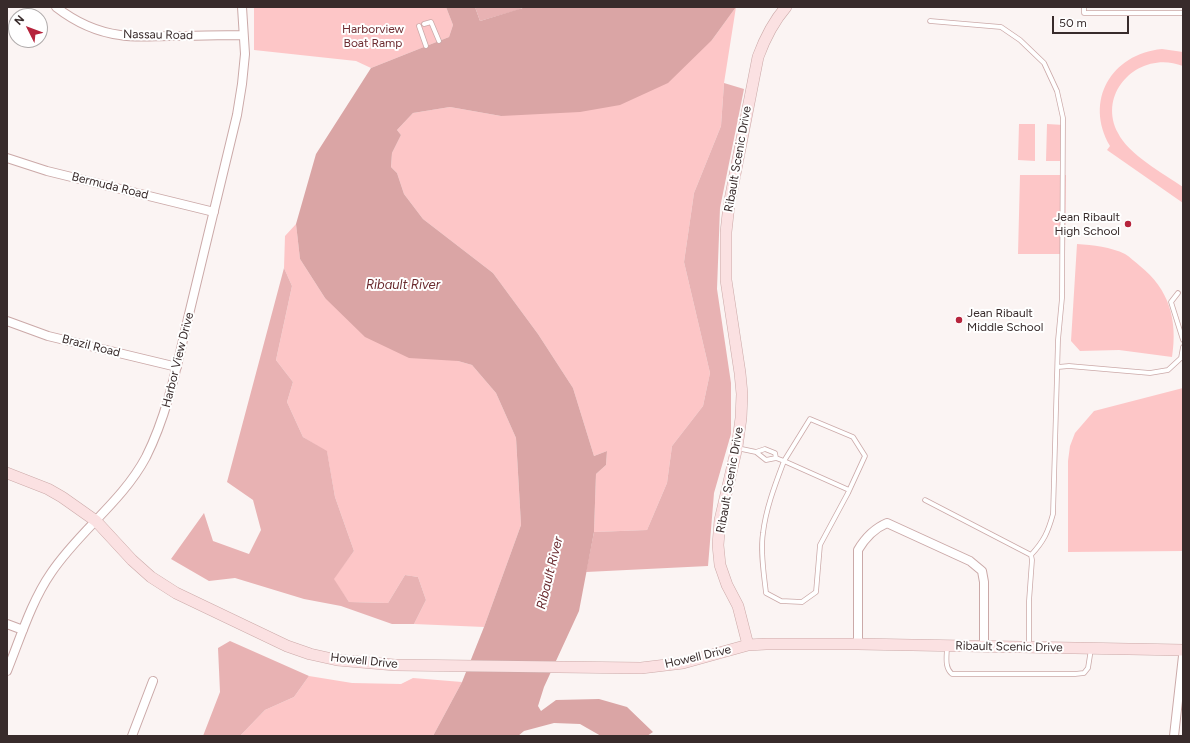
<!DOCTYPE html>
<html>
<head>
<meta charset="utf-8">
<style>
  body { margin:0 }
  #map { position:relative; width:1190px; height:743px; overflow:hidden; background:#fbf4f3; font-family:Figtree,sans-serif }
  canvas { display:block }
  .frame { position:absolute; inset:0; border:8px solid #382b2b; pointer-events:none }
  .north { position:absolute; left:8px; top:8px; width:40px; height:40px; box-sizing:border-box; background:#fff; border:1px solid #afaaaa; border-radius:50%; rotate:312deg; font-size:11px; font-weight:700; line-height:16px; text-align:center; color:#382b2b }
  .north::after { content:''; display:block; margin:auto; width:14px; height:18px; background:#b6243c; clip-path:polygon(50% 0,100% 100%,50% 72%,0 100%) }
  .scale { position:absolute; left:1052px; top:16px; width:77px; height:18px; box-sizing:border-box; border:2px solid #382b2b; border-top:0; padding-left:5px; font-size:12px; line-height:14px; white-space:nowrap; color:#382b2b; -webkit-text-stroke:3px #fff; paint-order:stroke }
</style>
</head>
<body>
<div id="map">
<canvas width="1190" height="743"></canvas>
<div class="frame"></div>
<div class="north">N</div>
<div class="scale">50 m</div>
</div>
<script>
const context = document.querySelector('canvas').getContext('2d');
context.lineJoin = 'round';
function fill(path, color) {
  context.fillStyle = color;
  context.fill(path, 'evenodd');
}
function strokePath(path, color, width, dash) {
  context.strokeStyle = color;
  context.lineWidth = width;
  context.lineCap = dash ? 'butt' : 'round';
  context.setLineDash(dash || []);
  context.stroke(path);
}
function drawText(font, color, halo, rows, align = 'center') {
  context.font = font + ' Figtree,sans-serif';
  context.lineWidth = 4;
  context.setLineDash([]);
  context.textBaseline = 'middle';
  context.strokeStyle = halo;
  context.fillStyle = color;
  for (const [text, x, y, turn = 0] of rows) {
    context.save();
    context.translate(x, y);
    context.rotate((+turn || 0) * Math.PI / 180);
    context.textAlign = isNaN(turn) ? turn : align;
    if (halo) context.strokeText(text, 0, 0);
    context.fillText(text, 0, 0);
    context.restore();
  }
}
fill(new Path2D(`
  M254 7H446L453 25 449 37 371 68 356 61 254 50Z
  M736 7 724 83 721 126 694 193 684 262 710 373 703 406 672 446 667 483 647 530 594 532 596 474 606 465 607 451 594 456 573 388 538 334 493 273 423 219 404 194 397 173 391 167 392 153 401 135 397 130 413 113 450 107 501 116 712 40Z
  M1162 49 1183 52V66C1141 49 1096 91 1118 133 1128 154 1164 174 1183 187V203L1107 150 1110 146C1084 101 1111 54 1162 49Z
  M1019 124H1035V161L1018 160Z
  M1047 124 1064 125 1063 161H1046Z
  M1020 175H1066L1065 254H1018Z
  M296 224 300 259 325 298 458 361 472 365 496 393 516 438 521 525 484 627 414 624 426 600 418 577 405 575 388 603 349 602 333 579 354 551 335 497 327 452 303 437 287 402 293 382 276 360 292 286 284 268 285 236Z
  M1077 244C1093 245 1111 247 1125 254 1130 257 1135 262 1140 266 1169 289 1178 320 1172 357L1119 350 1080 351 1071 341Z
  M1183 388V551L1068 552V461L1070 446 1075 433 1094 411Z
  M309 676 352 683 401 684 413 678 462 682 433 736H240L265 710 294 697Z`), '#fdc6c7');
fill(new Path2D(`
  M475 7H520L521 9 480 21Z
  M724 83 744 89 720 208 717 289 731 383V434L714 493 708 566 586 572 594 532 647 530 667 483 672 446 703 406 710 373 684 262 694 193 721 126Z
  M284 268 292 286 276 360 293 382 287 402 303 437 327 451 335 497 354 551 334 579 349 602 388 603 405 575 418 577 426 600 414 624H392L341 606 304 599 235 578 209 581 171 559 204 513 213 541 249 554 261 530 253 500 227 482Z
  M230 641 309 676 294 697 265 710 240 736H203L220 692 218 648Z`), '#e8b2b3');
fill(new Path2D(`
  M446 7H475L480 21 526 7H736L712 40 668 83 620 105 580 112 501 116 450 107 413 113 397 130 401 135 392 153 391 167 397 173 404 194 423 219 493 273 538 334 573 388 594 456 607 451 606 465 596 474 594 532 579 611 544 687 538 706 541 711 556 700 599 699 627 707 653 732 647 736H601L580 724 554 723 524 731 518 736H433L462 682 484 627 521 525 516 438 496 393 472 365 458 361 409 358 365 337 325 298 300 259 296 224 316 154 371 68 449 37 453 25Z`), '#daa5a5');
const lane = new Path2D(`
  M1084 7V13H1183
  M930 21 1001 27 1020 40 1044 63 1057 91 1063 118 1062 298 1058 340 1053 514C1048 532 1044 541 1031 555
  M424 24 431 22 439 41
  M419 26 426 46
  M1178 293 1171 302 1183 340
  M1058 367 1069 366 1150 373 1168 370 1181 358 1183 347
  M737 448 756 452 766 460 776 458 775 453 765 449 756 452
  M776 458 784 461C775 485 766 508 763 533 760 552 764 574 766 593L781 601 802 602 816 592 820 545 848 493 865 456 853 437 810 419 784 461 849 490
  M925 500 1031 555 1032 560 1029 601V645
  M947 646C947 656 944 667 952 674H1075L1084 673 1088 668 1091 649`);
const street = new Path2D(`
  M56 7C74 21 97 32 120 35 136 38 153 36 169 36 194 36 218 35 243 35
  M7 158 47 171 214 212
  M7 321 48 336 177 367
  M7 624 23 630
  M858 644V550C865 538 873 529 887 523L970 561 982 571 984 582V646
  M7 671C20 639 31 602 51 573 79 531 122 502 146 457 169 411 178 360 190 310 206 245 221 180 237 115L242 84 245 54 242 7
  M132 736 153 681
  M1174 736 1183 656`);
const secondary = new Path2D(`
  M7 473 48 489 62 497 96 521 132 560 151 577 176 593 287 646 310 654 337 660 395 665 641 668 683 663 748 645 766 644H858L1183 650
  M748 645 738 606 727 585 720 565 718 545 720 520 737 447 741 418 742 394 740 373 726 280V232L729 205 758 57C765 38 773 22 786 7`);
strokePath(lane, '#cba9a8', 5.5);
strokePath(street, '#cba9a8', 10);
strokePath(secondary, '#cba9a8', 12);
strokePath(lane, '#fff', 4);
strokePath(street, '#fff', 8);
strokePath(secondary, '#fbe1e2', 11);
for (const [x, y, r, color] of [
  [1128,224,4,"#b6243c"],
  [959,320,4,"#b6243c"]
]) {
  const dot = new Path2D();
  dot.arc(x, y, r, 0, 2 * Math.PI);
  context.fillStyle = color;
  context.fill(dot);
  strokePath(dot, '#fff', 1.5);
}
drawText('12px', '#6d2c31', '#fff', [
  ["Harborview",373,29],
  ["Boat Ramp",373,43]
]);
drawText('12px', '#382b2b', '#fff', [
  ["Nassau Road",158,35,1],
  ["Ribault Scenic Drive",738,159,-80],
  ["Bermuda Road",110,186,14],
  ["Brazil Road",91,346,14],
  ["Harbor View Drive",178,360,-76],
  ["Ribault Scenic Drive",730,480,-80],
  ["Ribault Scenic Drive",1009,647,1],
  ["Howell Drive",698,657,-13],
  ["Howell Drive",364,661,6]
]);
drawText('12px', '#382b2b', '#fff', [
  ["Jean Ribault",1120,217],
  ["High School",1120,231],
  ["Jean Ribault",967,313,"left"],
  ["Middle School",967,327,"left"]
], 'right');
drawText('italic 13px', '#6a2a2e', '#fff', [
  ["Ribault River",403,285],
  ["Ribault River",550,573,-76]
]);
</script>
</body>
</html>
